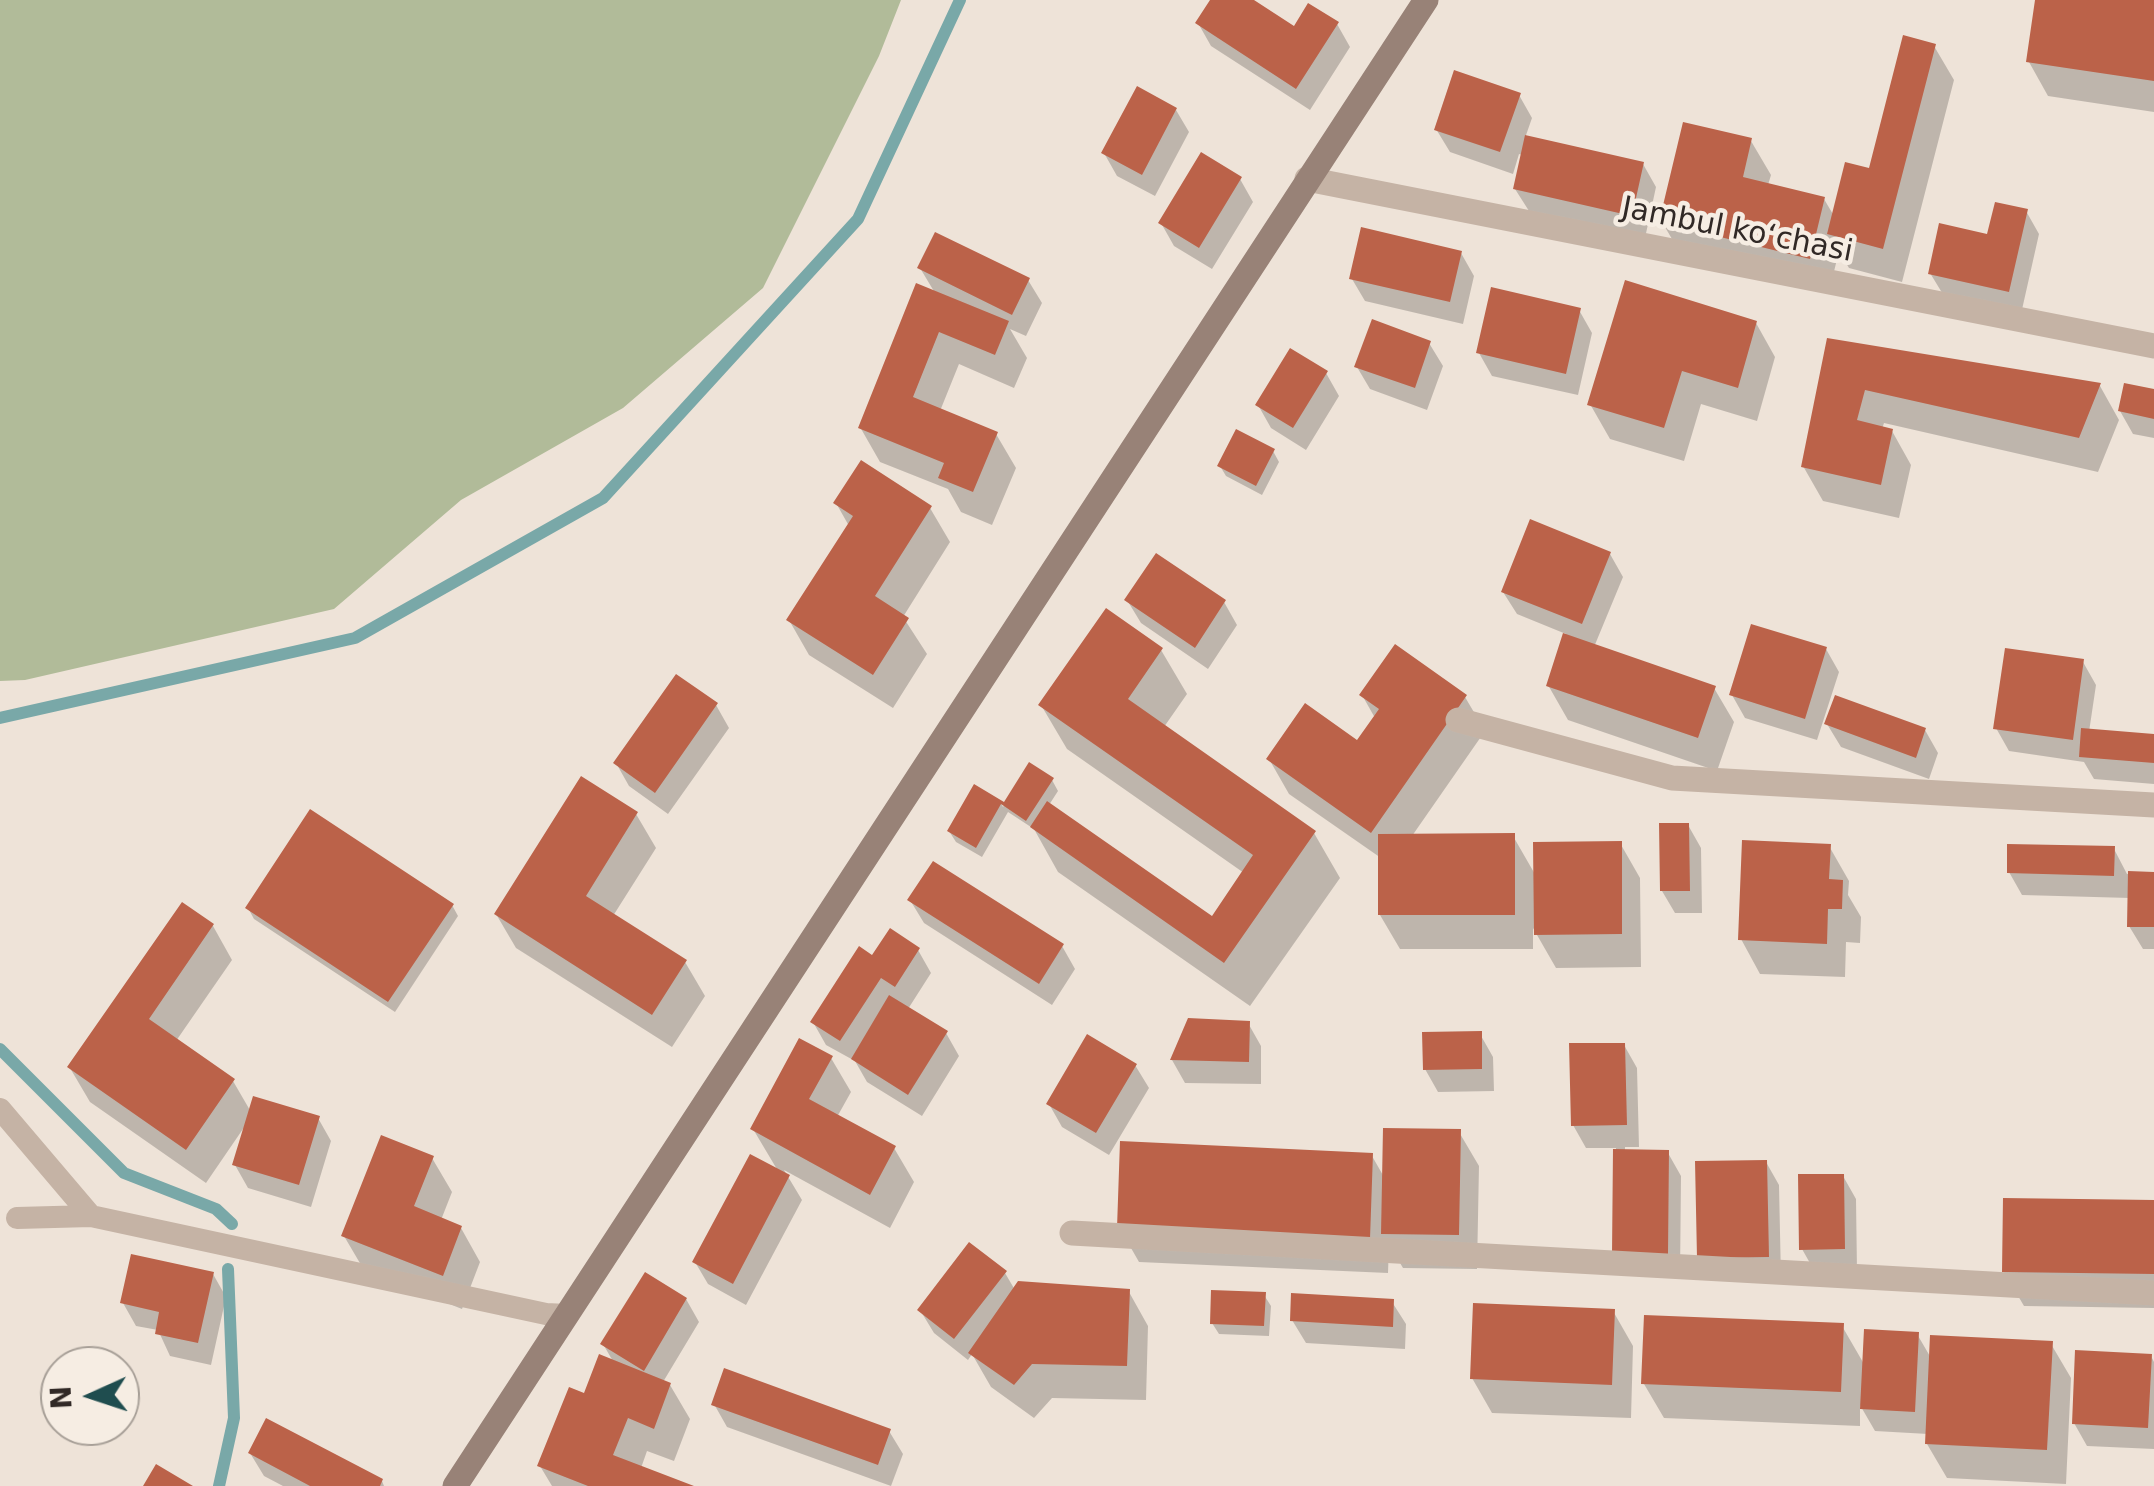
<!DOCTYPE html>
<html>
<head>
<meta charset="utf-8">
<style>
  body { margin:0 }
  #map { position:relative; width:2154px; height:1486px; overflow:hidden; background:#eee3d8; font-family:"DejaVu Sans",sans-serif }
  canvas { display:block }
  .north { position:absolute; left:40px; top:1346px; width:100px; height:100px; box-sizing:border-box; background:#f6ede3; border:2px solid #a79f97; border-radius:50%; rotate:267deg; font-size:28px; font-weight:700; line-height:40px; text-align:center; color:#312926 }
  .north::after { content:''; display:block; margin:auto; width:35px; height:45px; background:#1f4d4f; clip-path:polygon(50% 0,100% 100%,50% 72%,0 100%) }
</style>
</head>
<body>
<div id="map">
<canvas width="2154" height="1486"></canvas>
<div class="north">N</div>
</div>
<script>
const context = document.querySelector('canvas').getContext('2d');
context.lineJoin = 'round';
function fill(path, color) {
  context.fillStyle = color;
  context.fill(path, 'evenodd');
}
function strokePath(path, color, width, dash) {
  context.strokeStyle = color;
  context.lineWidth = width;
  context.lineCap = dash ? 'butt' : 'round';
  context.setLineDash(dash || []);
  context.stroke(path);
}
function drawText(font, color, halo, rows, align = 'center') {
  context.font = font + ' "DejaVu Sans",sans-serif';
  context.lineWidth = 9;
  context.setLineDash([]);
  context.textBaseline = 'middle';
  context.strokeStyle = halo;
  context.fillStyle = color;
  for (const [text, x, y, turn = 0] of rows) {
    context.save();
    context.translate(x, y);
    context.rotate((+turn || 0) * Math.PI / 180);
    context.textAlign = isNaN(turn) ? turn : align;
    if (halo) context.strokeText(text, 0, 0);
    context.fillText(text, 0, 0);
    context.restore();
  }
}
fill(new Path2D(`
  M0 0H901L879 56 763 288 623 408 461 500 334 609 25 680 0 681Z`), '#b1bb99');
fill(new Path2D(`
  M1213 0H1249L1295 29 1337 24 1350 47 1310 110 1211 46 1198 23Z
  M2038 0H2154V112L2048 96 2029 62Z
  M1934 46 1954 80 1902 282 1849 268 1839 251 1829 292 1682 256 1662 222 1751 141 1771 175 1768 185 1824 199 1834 216 1870 171Z
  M1519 95 1532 118 1525 138 1643 164 1656 187 1645 238 1529 211 1515 189 1523 155 1519 154 1513 174 1450 152 1436 129Z
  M1176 110 1189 132 1155 196 1117 176 1104 153Z
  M1240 179 1253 202 1212 269 1174 246 1161 223Z
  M2026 211 2039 234 2021 314 1944 296 1930 273Z
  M1461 253 1474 276 1463 324 1365 301 1352 279Z
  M920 268 1028 280 1042 303 1026 336 1010 329 1027 358 1014 388 959 364 940 411 996 434 1016 468 992 525 961 512 948 489 880 462 860 427 935 293Z
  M1579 310 1592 333 1578 395 1492 376 1479 353Z
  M1756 323 1775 357 1757 421 1701 404 1684 461 1610 439 1590 404Z
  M1829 341 2100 386 2119 420 2098 472 1884 423 1882 429 1892 431 1911 465 1899 518 1823 501 1803 466Z
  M1429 343 1443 366 1427 410 1370 389 1357 367Z
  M1326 373 1339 396 1306 450 1271 428 1258 405Z
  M2154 392V438L2133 434 2120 411Z
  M1273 451 1279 462 1262 495 1226 476 1220 466Z
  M836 503 930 508 950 542 903 617 927 654 893 708 809 655 789 620 849 526Z
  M1610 554 1623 577 1594 647 1714 688 1734 722 1717 771 1568 720 1548 685 1566 634 1517 614 1503 592Z
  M1127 600 1224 602 1237 625 1208 669 1141 623Z
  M1826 649 1839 672 1817 740 1745 718 1732 695Z
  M1161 650 1187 694 1164 727 1314 833 1340 878 1250 1006 1058 872 1034 829 1008 812 982 857 956 842 949 831 1001 803 1003 807 1030 765 1052 780 1058 791 1049 805 1212 919 1244 873 1067 749 1041 705Z
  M2083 662 2096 685 2089 732 2154 736V784L2094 779 2084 762 2009 751 1996 728Z
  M1362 695 1465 697 1485 731 1412 836H1513L1536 876 1620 843 1640 878 1641 967 1556 968 1533 928V949H1400L1380 915 1381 858 1289 794 1269 759 1358 743 1375 718Z
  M716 705 729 728 668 814 629 786 616 763Z
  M1827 724 1925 730 1938 753 1929 779 1841 747Z
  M636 814 656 848 613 916 685 962 705 996 672 1047 516 948 496 914Z
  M1688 825 1701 848 1702 913H1675L1662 891Z
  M1829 846 1849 881 1848 895 1861 917 1860 943 1846 942 1845 977 1760 974 1741 939Z
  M2114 849 2127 874H2154V949H2143L2129 926 2130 898 2022 895 2009 872Z
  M910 900 1062 946 1075 969 1052 1005 924 923Z
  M183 905 213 926 232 960 176 1041 233 1081 251 1112 318 1118 331 1141 311 1207 248 1188 235 1165 245 1126 206 1183 90 1102 70 1068Z
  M452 905 458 916 395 1012 254 919 248 908Z
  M918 950 931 973 908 1009 946 1033 959 1056 922 1116 867 1082 855 1061 826 1045 813 1022 873 959Z
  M1189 1021 1248 1023 1261 1046V1084L1185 1083 1172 1060Z
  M1480 1034 1493 1057 1494 1091 1438 1092 1425 1069Z
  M1624 1045 1637 1068 1639 1147H1625V1152L1668 1153 1681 1176 1680 1277 1615 1253 1616 1148H1586L1573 1125Z
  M831 1058 851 1092 837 1117 894 1148 914 1182 890 1228 784 1170 802 1200 746 1305 708 1284 695 1262 778 1171 753 1129Z
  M1135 1065 1149 1088 1109 1155 1062 1127 1049 1104Z
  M1459 1132 1479 1166 1477 1269 1403 1268 1389 1244 1388 1273 1139 1262 1119 1227 1372 1156 1384 1177Z
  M432 1158 452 1192 441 1220 461 1228 480 1262 462 1309 364 1270 344 1236Z
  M1766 1162 1779 1185 1781 1279 1713 1280Z
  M1843 1176 1856 1199 1857 1271 1815 1272 1802 1249Z
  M2154 1203V1308L2024 1306 2004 1272Z
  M1005 1273 1015 1290 1129 1292 1148 1326 1146 1400 1052 1398 1034 1418 991 1387 972 1354 968 1360 934 1333 920 1310Z
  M213 1274 226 1297 211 1365 170 1356 158 1330 136 1326 123 1303Z
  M1264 1295 1271 1306 1269 1336 1219 1334 1212 1323Z
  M686 1299 699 1322 663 1382 670 1385 690 1419 674 1461 647 1451 641 1468 688 1486H552L540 1466 585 1396 614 1363 603 1344Z
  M1392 1302 1406 1324 1405 1349 1306 1343 1292 1320Z
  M1613 1311 1633 1346 1631 1418 1492 1413 1472 1378Z
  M1842 1326 1864 1364 1917 1334 1931 1358 2051 1344 2071 1378 2066 1484 1947 1478 1927 1444 1928 1434 1875 1431 1860 1405V1426L1664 1418 1644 1384Z
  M2151 1356 2154 1362V1449L2087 1446 2074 1423Z
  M714 1404 889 1431 903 1454 891 1486 727 1427Z
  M250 1453 382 1481 384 1486H283L264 1476Z`), '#0003');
strokePath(new Path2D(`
  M0 718 355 638 603 498 858 219 960 0
  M0 1049 124 1173 216 1209 232 1224
  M219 1486 234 1418 228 1269`), '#79a8a8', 12);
fill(new Path2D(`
  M1210 0H1254L1294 26 1308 3 1339 22 1296 89 1195 23Z
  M2035 0H2154V81L2026 62Z
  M1903 35 1936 44 1883 249 1827 234 1845 162 1869 168Z
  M1454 70 1521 93 1500 152 1434 130Z
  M1137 86 1177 108 1142 175 1101 153Z
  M1683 122 1752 138 1743 177 1825 197 1810 259 1659 222Z
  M1525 135 1644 162 1632 216 1513 189Z
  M1201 152 1242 177 1199 248 1158 223Z
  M1995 202 2028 209 2009 292 1928 274 1939 223 1987 234Z
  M1361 227 1462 251 1450 302 1349 279Z
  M935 232 1030 278 1012 315 917 268Z
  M1625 280 1757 321 1738 388 1682 371 1664 428 1587 405Z
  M916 283 1009 321 995 355 939 332 913 397 998 432 973 492 938 478 944 463 858 428Z
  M1491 287 1581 308 1566 374 1476 353Z
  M1372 319 1431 341 1415 388 1354 367Z
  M1827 338 2101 383 2079 438 1865 390 1857 420 1893 429 1881 485 1801 467Z
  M1290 348 1328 371 1293 428 1255 405Z
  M2124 383 2154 389V419L2118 411Z
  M1236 429 1275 449 1256 486 1217 466Z
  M861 460 932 506 875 596 909 618 873 675 786 620 853 516 833 503Z
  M1530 519 1611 552 1582 624 1501 592Z
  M1156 553 1226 600 1195 648 1124 600Z
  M1106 608 1163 648 1128 699 1316 831 1224 963 1030 827 1047 801 1212 916 1253 855 1038 705Z
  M1751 624 1827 647 1805 719 1729 695Z
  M1563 633 1716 686 1698 738 1546 686Z
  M1395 644 1467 695 1371 833 1266 759 1305 703 1357 740 1379 709 1359 695Z
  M2005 648 2084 659 2073 740 1993 729Z
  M676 674 718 703 655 793 613 763Z
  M1835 695 1926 728 1916 758 1824 724Z
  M2081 728 2154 734V763L2079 757Z
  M1029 762 1054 778 1026 821 1001 804 976 848 947 831 974 784 1004 802Z
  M581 776 638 812 586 896 687 960 652 1015 494 914Z
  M310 809 454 904 388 1002 245 908Z
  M1659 823H1689L1690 891H1660Z
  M1515 833V915H1378V834Z
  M1742 840 1831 844 1829 879 1843 880 1842 909H1828L1827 944 1738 940Z
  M1622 841V934L1534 935 1533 842Z
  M2007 844 2115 846 2114 876 2007 873Z
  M933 861 1064 944 1039 984 907 900Z
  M2128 871 2154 872V927H2127Z
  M182 902 214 924 149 1019 235 1079 186 1150 67 1067Z
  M890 928 920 948 895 987 881 978 840 1041 810 1022 859 946 872 955Z
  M889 995 948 1031 908 1095 851 1059Z
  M1188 1018 1250 1021 1249 1062 1170 1060Z
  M1482 1031V1069L1423 1070 1422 1032Z
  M1087 1034 1137 1064 1096 1133 1046 1104Z
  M799 1038 833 1056 809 1099 896 1146 870 1195 750 1129Z
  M1569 1043H1625L1627 1125 1571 1126Z
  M253 1096 320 1116 299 1185 232 1165Z
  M1383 1128 1461 1129 1459 1235 1381 1234Z
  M381 1135 434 1156 414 1206 462 1226 443 1276 341 1236Z
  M1120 1141 1373 1153 1370 1239 1117 1228Z
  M1613 1149 1669 1150 1668 1254H1612Z
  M750 1154 790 1175 733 1284 692 1262Z
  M1767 1160 1769 1257 1697 1258 1695 1161Z
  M1798 1174H1844L1845 1249 1799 1250Z
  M2003 1198 2154 1200V1274L2002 1272Z
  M969 1242 1007 1271 954 1339 917 1310Z
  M131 1254 214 1272 198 1343 155 1334 159 1312 120 1303Z
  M645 1272 687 1298 644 1371 600 1344Z
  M1018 1281 1130 1289 1127 1366 1032 1364 1014 1385 968 1353Z
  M1211 1290 1266 1292 1264 1326 1210 1324Z
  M1291 1293 1394 1299 1393 1327 1290 1321Z
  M1473 1303 1615 1309 1612 1385 1470 1379Z
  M1644 1315 1844 1323 1841 1392 1641 1384Z
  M1864 1329 1919 1332 1915 1412 1860 1409Z
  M1930 1335 2053 1341 2047 1450 1925 1444Z
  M2075 1350 2152 1354 2148 1428 2072 1424Z
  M599 1354 671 1383 654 1429 628 1418 613 1455 694 1486H588L537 1466 569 1387 584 1393Z
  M724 1368 891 1429 878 1465 711 1405Z
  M266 1418 383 1479 380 1486H310L248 1453Z
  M156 1464 193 1486H143Z`), '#bb6249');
strokePath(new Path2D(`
  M0 1109 91 1216
  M17 1218 91 1216 546 1314 567 1315`), '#c5b3a5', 22);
strokePath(new Path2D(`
  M1307 179 2154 346
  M1458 720 1672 778 2154 805
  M1072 1233 2154 1293`), '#c5b3a5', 25);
strokePath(new Path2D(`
  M455 1486 1426 0`), '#988277', 25);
drawText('30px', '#312926', '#f6ede3', [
  ["Jambul ko‘chasi",1737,231,11]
]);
</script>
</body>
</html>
